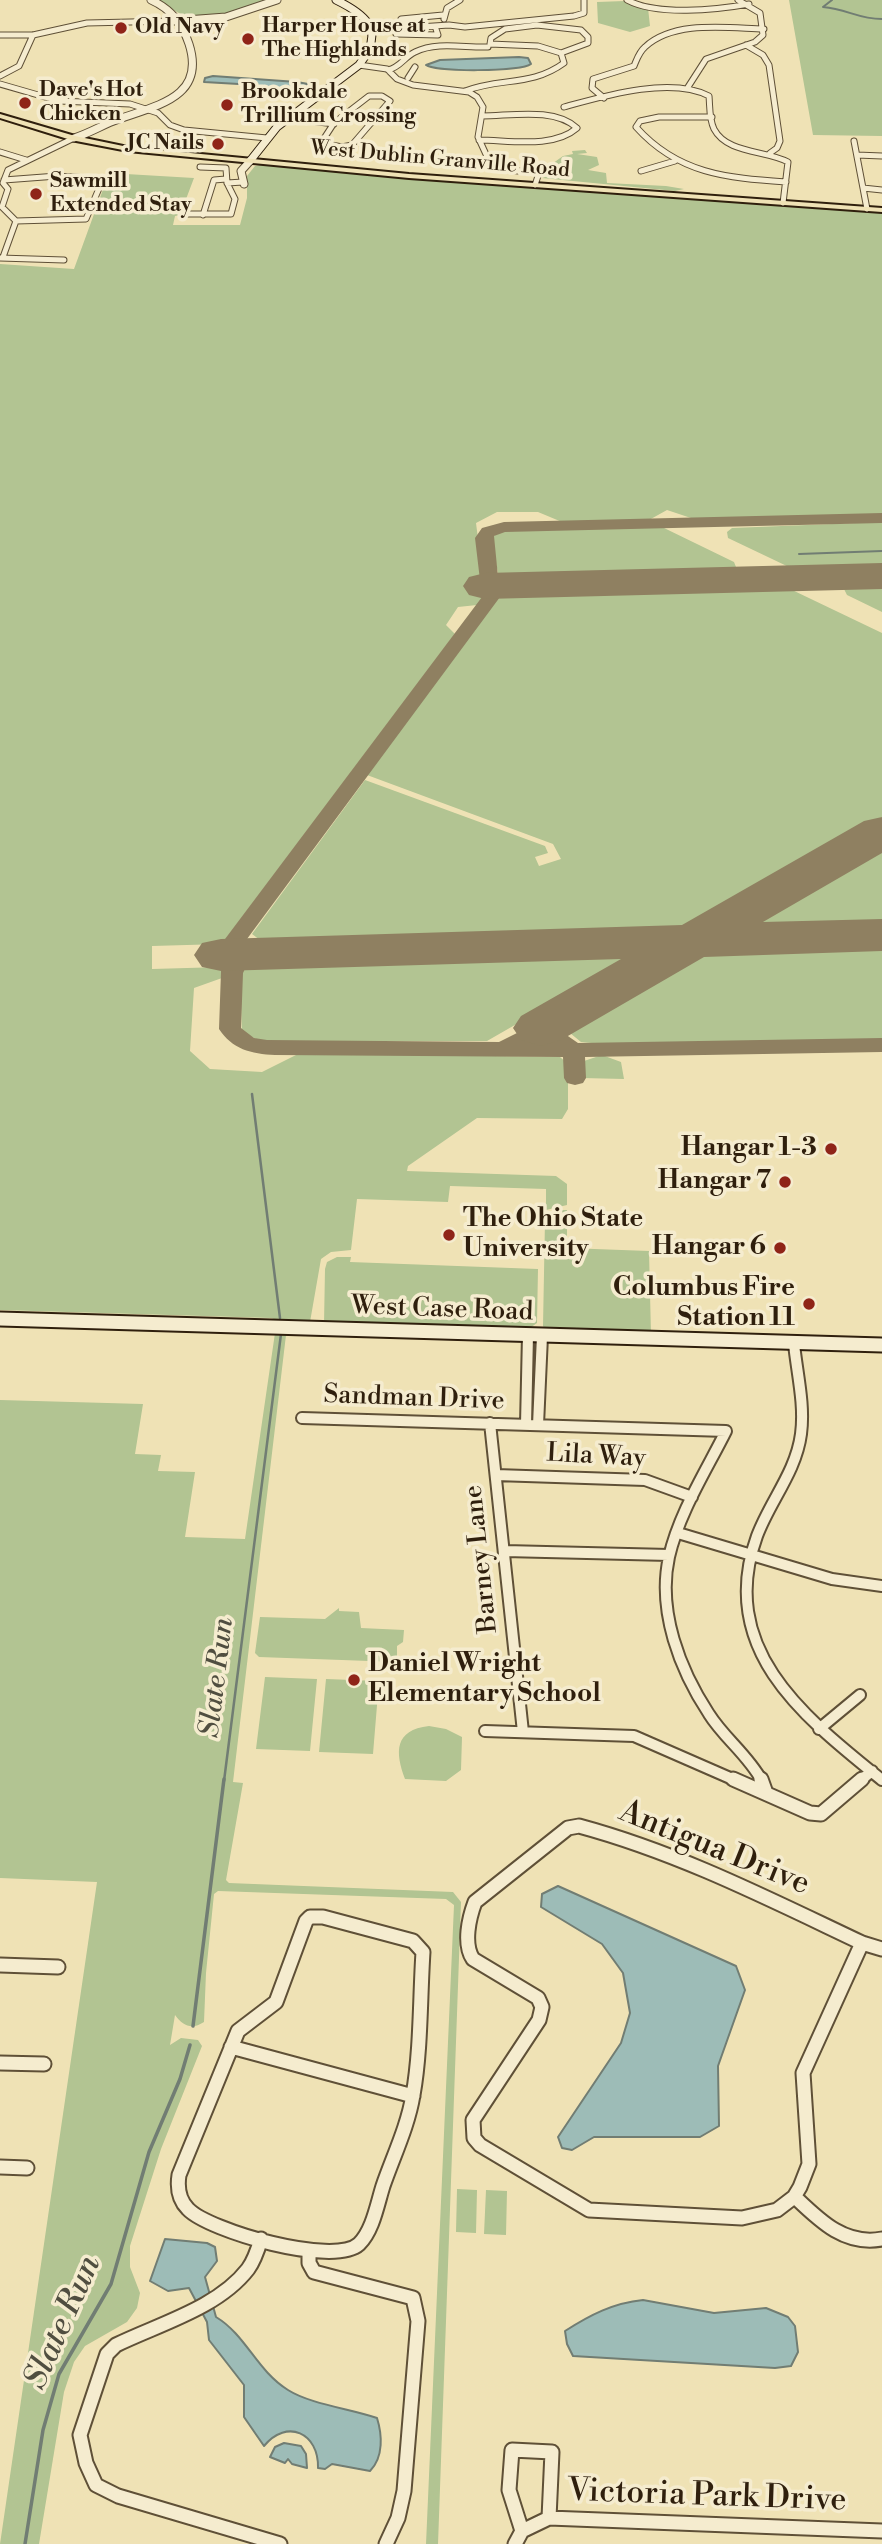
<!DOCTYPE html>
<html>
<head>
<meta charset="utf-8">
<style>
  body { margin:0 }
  canvas { display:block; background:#efe2b5 }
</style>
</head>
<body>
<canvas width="882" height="2544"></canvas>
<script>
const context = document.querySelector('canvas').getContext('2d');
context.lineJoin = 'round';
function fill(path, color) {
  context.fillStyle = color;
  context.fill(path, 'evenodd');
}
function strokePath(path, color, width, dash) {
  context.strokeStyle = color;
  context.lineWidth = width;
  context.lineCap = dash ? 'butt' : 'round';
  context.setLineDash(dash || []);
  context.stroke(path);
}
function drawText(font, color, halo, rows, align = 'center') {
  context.font = font + ' "Libre Bodoni",serif';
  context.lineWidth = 7;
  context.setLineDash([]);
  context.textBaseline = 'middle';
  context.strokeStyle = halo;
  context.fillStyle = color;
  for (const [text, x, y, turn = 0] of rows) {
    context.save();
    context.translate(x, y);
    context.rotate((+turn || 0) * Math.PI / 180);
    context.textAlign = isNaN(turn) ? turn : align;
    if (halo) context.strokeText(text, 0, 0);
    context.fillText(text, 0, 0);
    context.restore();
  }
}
fill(new Path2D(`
  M155 0H268L222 14 188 18Z
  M789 0H882V136L813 135Z
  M625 1 633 6 648 8 650 26 630 32 598 23 597 2Z
  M585 150 587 153 577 154 597 157 599 165 588 170 606 173 607 183 666 186 684 189 675 191 542 178 555 174 549 166 563 156 573 154 572 151Z
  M260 165 475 183 882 211V514L694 519 667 510 649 520 562 522 538 512H497L476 523 485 594 477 605 458 607 446 625 455 634 222 944 152 946V969L222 967V978L194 988 190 1051 210 1069 262 1072 300 1053 560 1057 568 1064V1109L562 1119 477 1118 408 1166 407 1171 556 1176 567 1184V1205L546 1210V1189L450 1186 448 1202 357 1199 351 1250 331 1252 321 1259 310 1322 287 1323 271 1318 0 1310V264L74 269 109 173 194 178 180 215 175 216 173 225H240L247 198V176L255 166Z
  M882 522V569L803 571 791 568 728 538 727 532 732 528Z
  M662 527 734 562 736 567 730 571 506 577 498 573 491 537 504 531Z
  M882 584V612L847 595 844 589 847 585Z
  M776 586 788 588 882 633V817L687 928 264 943 252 934 365 780 545 846 548 853 535 857 539 866 561 859 553 844 367 775 497 599 514 593Z
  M882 847V924L758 928 755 919Z
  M882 945V1039L602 1044 581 1042 570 1033 577 1022 698 953Z
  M625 954 628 960 487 1041H261L242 1033 240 973 252 965Z
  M602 1055 621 1062 624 1079 582 1078 584 1061Z
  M559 1210H567V1248L649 1251 651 1335 545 1329 543 1326 545 1220Z
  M337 1257H351L350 1262 538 1269 537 1323 527 1330 324 1324 325 1269 327 1262Z
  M283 1332 286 1335 233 1782 243 1783 226 1880 229 1883 453 1892 461 1902 438 2544H426L454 1905 446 1899 218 1891 214 1894 206 1973 204 2022C192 2030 183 2026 175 2015L170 2045 181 2038 198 2040 202 2046 161 2149 130 2246V2267L140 2293 137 2308 127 2322 85 2346 74 2362 64 2392 39 2544H0L97 1882 0 1878V1400L143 1404 135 1454 161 1455 158 1471 195 1472 185 1537 245 1539 275 1333Z
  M339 1608V1611L359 1612 361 1628 404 1630 403 1642 397 1646V1662L259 1657 255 1653 260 1617 325 1619Z
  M265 1677 317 1679 310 1751 256 1749Z
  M326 1679 379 1681 373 1754 319 1752Z
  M429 1726 446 1729 462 1737 461 1770 446 1781 405 1779C395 1752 394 1730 429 1726Z
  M457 2189 477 2190 476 2233 456 2232Z
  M486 2190 507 2191 506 2235 484 2234Z`), '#b2c492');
const water = new Path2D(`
  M519 57 528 58 531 64C520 72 435 72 426 65L440 60Z
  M213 76 297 82 308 84 289 93 256 85 204 82 205 78Z
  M558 1886 736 1966 745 1990 718 2066 719 2126 700 2137H594L572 2150 562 2148 558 2137 621 2043 630 2013 623 1973 602 1944 541 1907 542 1894Z
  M165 2239 207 2243 215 2247 217 2261 205 2277 216 2317C246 2335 257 2371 288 2390 310 2404 351 2409 377 2418 382 2434 384 2457 370 2471L332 2464 325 2469 318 2468C319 2433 287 2418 264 2446L244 2417V2385L209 2340 207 2322 189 2288 168 2291 150 2281Z
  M643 2300 714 2313 766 2308 788 2317 795 2326 798 2352 791 2366 775 2368 573 2356 567 2344 565 2331C590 2315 613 2303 643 2300Z
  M284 2443 301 2446 306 2454 307 2468 292 2464 288 2459 285 2463 270 2457 275 2447Z`);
fill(water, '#9dbcb7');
strokePath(water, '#717d73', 2);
strokePath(new Path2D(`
  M832 0 823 7C847 9 858 19 882 19
  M799 554 882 551`), '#717d73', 2);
strokePath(new Path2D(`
  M252 1094 280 1318
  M224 1781 281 1334`), '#717d73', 2.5);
strokePath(new Path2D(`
  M193 2026 224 1779
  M25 2544 43 2430 59 2374 111 2284 149 2152 180 2079 190 2045`), '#717d73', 3.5);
fill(new Path2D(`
  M882 513V523L505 532 494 536 500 597 244 943 243 954 264 946 272 948 275 953 272 958 245 969 243 973 241 1028 254 1038 267 1040 499 1042 541 1021 549 1023 578 1043 882 1038V1052L585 1057 586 1078 583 1083 575 1085 567 1083 564 1078 563 1057 275 1055C251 1054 232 1049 219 1029L222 943 482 597 475 538 482 528 504 522ZM540 1038 547 1042H532Z`), '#8f8061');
fill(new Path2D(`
  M882 563V589L485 599 469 595 463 586 469 577 485 573Z
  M882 817V853L763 922 882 919V951L704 957 561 1040 541 1046 521 1040 513 1028 521 1016 621 959 221 971 202 967 194 955 202 943 221 939 682 925 864 821Z`), '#8f8061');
const minorFar2 = new Path2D(`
  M627 0C657 16 716 10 749 4
  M444 19 447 8 460 0
  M413 22 404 23 401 19 443 15
  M537 25 581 30 588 37V43L561 53 538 46 490 44 491 38 505 29Z
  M373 30 449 25 465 27 574 16 584 13V0
  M396 34 438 35 435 26
  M0 35H33L87 23 173 21
  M746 45 763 55 769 65 780 141 777 148 770 153
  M359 65 387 69 397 79 413 85 469 92 477 97 483 107 478 137 490 163 508 170 539 173 535 185
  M388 70C401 67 404 57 415 52 437 41 465 48 488 47
  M0 76 19 66 33 35
  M408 78 415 67
  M0 84 59 101 130 104 158 113 170 125 184 130 267 138
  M688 87 706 59 755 42 763 35 760 13 738 0
  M465 91C501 77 531 87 564 63L561 53
  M369 96H382L390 101 352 145 342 147 321 143 334 123Z
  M604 98 592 88 593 79 634 66C637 59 639 52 645 47 674 20 727 28 764 29
  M564 107C604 96 671 76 709 96 710 107 709 119 714 129 727 154 766 150 788 162L783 203
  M712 117H659L640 121 636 127C678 174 727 178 786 182
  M288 118 334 124
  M479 140C509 140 553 149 577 128 554 107 511 116 482 116
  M854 141 867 209
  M0 152 26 160
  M857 155 882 156
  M200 167 226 168 227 183 243 182
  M641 171 675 161
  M4 180 57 176 103 179 86 219 16 221
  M863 188 882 190
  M184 214H231L235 199 227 183
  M203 215 214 180 226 179
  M3 257 16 221 2 207 8 189 3 183 8 170 74 138
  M0 258 64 260`);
const minorFar1 = new Path2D(`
  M794 1344C797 1373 805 1405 801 1434 796 1472 770 1501 757 1536 716 1649 804 1717 882 1780
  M302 1418 726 1431C706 1471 679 1513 669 1557 657 1611 680 1670 709 1714 724 1738 748 1755 762 1781
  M490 1423 523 1732
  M526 1424 528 1335
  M538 1425 542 1336
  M496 1475 645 1480 692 1497
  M678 1533 832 1579 882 1586
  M505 1551 669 1555
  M819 1729 860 1695
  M485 1731 634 1736 737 1781
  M860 1781 872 1771`);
const minor = new Path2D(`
  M733 1779 810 1813 821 1814 862 1779
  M761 1779 766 1793
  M579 1826C679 1853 769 1899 862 1943L803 2073 809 2164 800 2187 794 2197 777 2210 742 2218 589 2210 480 2145 474 2138 473 2120 539 2020 542 2007 538 1998 473 1959C463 1944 469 1918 475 1902L568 1828Z
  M310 1917H323L413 1941 423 1952C420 1997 421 2051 413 2095 408 2126 393 2157 383 2186 377 2205 373 2230 359 2244 334 2267 209 2231 188 2209 179 2200 177 2188 179 2175L238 2031 276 2002 306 1921Z
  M862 1943 882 1949
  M0 1965 58 1967
  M231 2047 413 2096
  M0 2063 44 2064
  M0 2167 27 2168
  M795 2197C820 2221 845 2246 882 2239
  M261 2239C258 2249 254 2261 248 2269 218 2308 159 2324 116 2345L107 2354 80 2435 86 2463 96 2485 118 2496 280 2544
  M309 2252V2263L314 2272 413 2298 418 2321 404 2491 398 2518 386 2544
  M522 2531 509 2490 512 2450 552 2452 549 2518
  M515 2544 522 2531 549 2518 882 2531`);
const tertiary = new Path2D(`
  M173 21 226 17 277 0
  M74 138C90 133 104 124 119 119 158 105 206 97 189 44 182 23 171 9 151 0
  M244 184 241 171 250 161`);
const secondaryFar1 = new Path2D(`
  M250 161 277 127 359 65C385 32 369 16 336 0`);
const secondary = new Path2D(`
  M0 1319 882 1345`);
const primary = new Path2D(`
  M0 114 75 136 128 147 409 174 882 208V212L409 178 128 151 71 140 0 118Z`);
strokePath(minorFar2, '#5f5037', 7);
strokePath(minorFar1, '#5f5037', 14);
strokePath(minor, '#5f5037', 17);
strokePath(tertiary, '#5f5037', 9);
strokePath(secondaryFar1, '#2f1f0d', 9);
strokePath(secondary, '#2f1f0d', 17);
strokePath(primary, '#2f1f0d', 4);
strokePath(minorFar2, '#f5eccf', 5);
strokePath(minorFar1, '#f5eccf', 10);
strokePath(minor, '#f5eccf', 13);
strokePath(tertiary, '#f5eccf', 7);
strokePath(secondaryFar1, '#f5eccf', 7);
strokePath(secondary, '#f5eccf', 13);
fill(primary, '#efe2b5');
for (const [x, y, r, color] of [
  [121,28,7,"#8f2418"],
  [248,39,7,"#8f2418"],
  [25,103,7,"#8f2418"],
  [227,105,7,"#8f2418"],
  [218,144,7,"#8f2418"],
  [36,194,7,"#8f2418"],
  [831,1149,7,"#8f2418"],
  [785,1182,7,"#8f2418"],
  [449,1235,7,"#8f2418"],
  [780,1248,7,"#8f2418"],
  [809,1304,7,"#8f2418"],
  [354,1680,7,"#8f2418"]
]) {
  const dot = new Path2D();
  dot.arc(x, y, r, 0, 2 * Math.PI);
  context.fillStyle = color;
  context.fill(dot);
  strokePath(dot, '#f5eccf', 2.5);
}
drawText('bold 21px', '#2f1f0d', '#f5eccf', [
  ["Harper House at",262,27],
  ["The Highlands",262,51],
  ["Old Navy",135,28],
  ["Dave's Hot",39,91],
  ["Chicken",39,115],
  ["Brookdale",241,93],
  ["Trillium Crossing",241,117],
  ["JC Nails",204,144,"right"],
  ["Sawmill",50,182],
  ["Extended Stay",50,206]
], 'left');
drawText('21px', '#2f1f0d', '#f5eccf', [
  ["West Dublin Granville Road",440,160,5]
]);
drawText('bold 26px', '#2f1f0d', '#f5eccf', [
  ["Hangar 1-3",817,1149],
  ["Hangar 7",771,1182],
  ["The Ohio State",463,1220,"left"],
  ["University",463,1250,"left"],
  ["Hangar 6",766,1248],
  ["Columbus Fire",795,1289],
  ["Station 11",795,1319],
  ["Daniel Wright",368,1665,"left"],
  ["Elementary School",368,1695,"left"]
], 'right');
drawText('26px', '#2f1f0d', '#f5eccf', [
  ["West Case Road",442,1310,2],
  ["Sandman Drive",414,1399,2],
  ["Lila Way",596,1457,3],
  ["Barney Lane",482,1559,-96]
]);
drawText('italic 28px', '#504e40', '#f5eccf', [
  ["Slate Run",218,1678,-83]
]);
drawText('32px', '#2f1f0d', '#f5eccf', [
  ["Antigua Drive",714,1849,22],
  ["Victoria Park Drive",707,2497,2]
]);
drawText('italic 33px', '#504e40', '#f5eccf', [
  ["Slate Run",64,2323,-66]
]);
</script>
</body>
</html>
